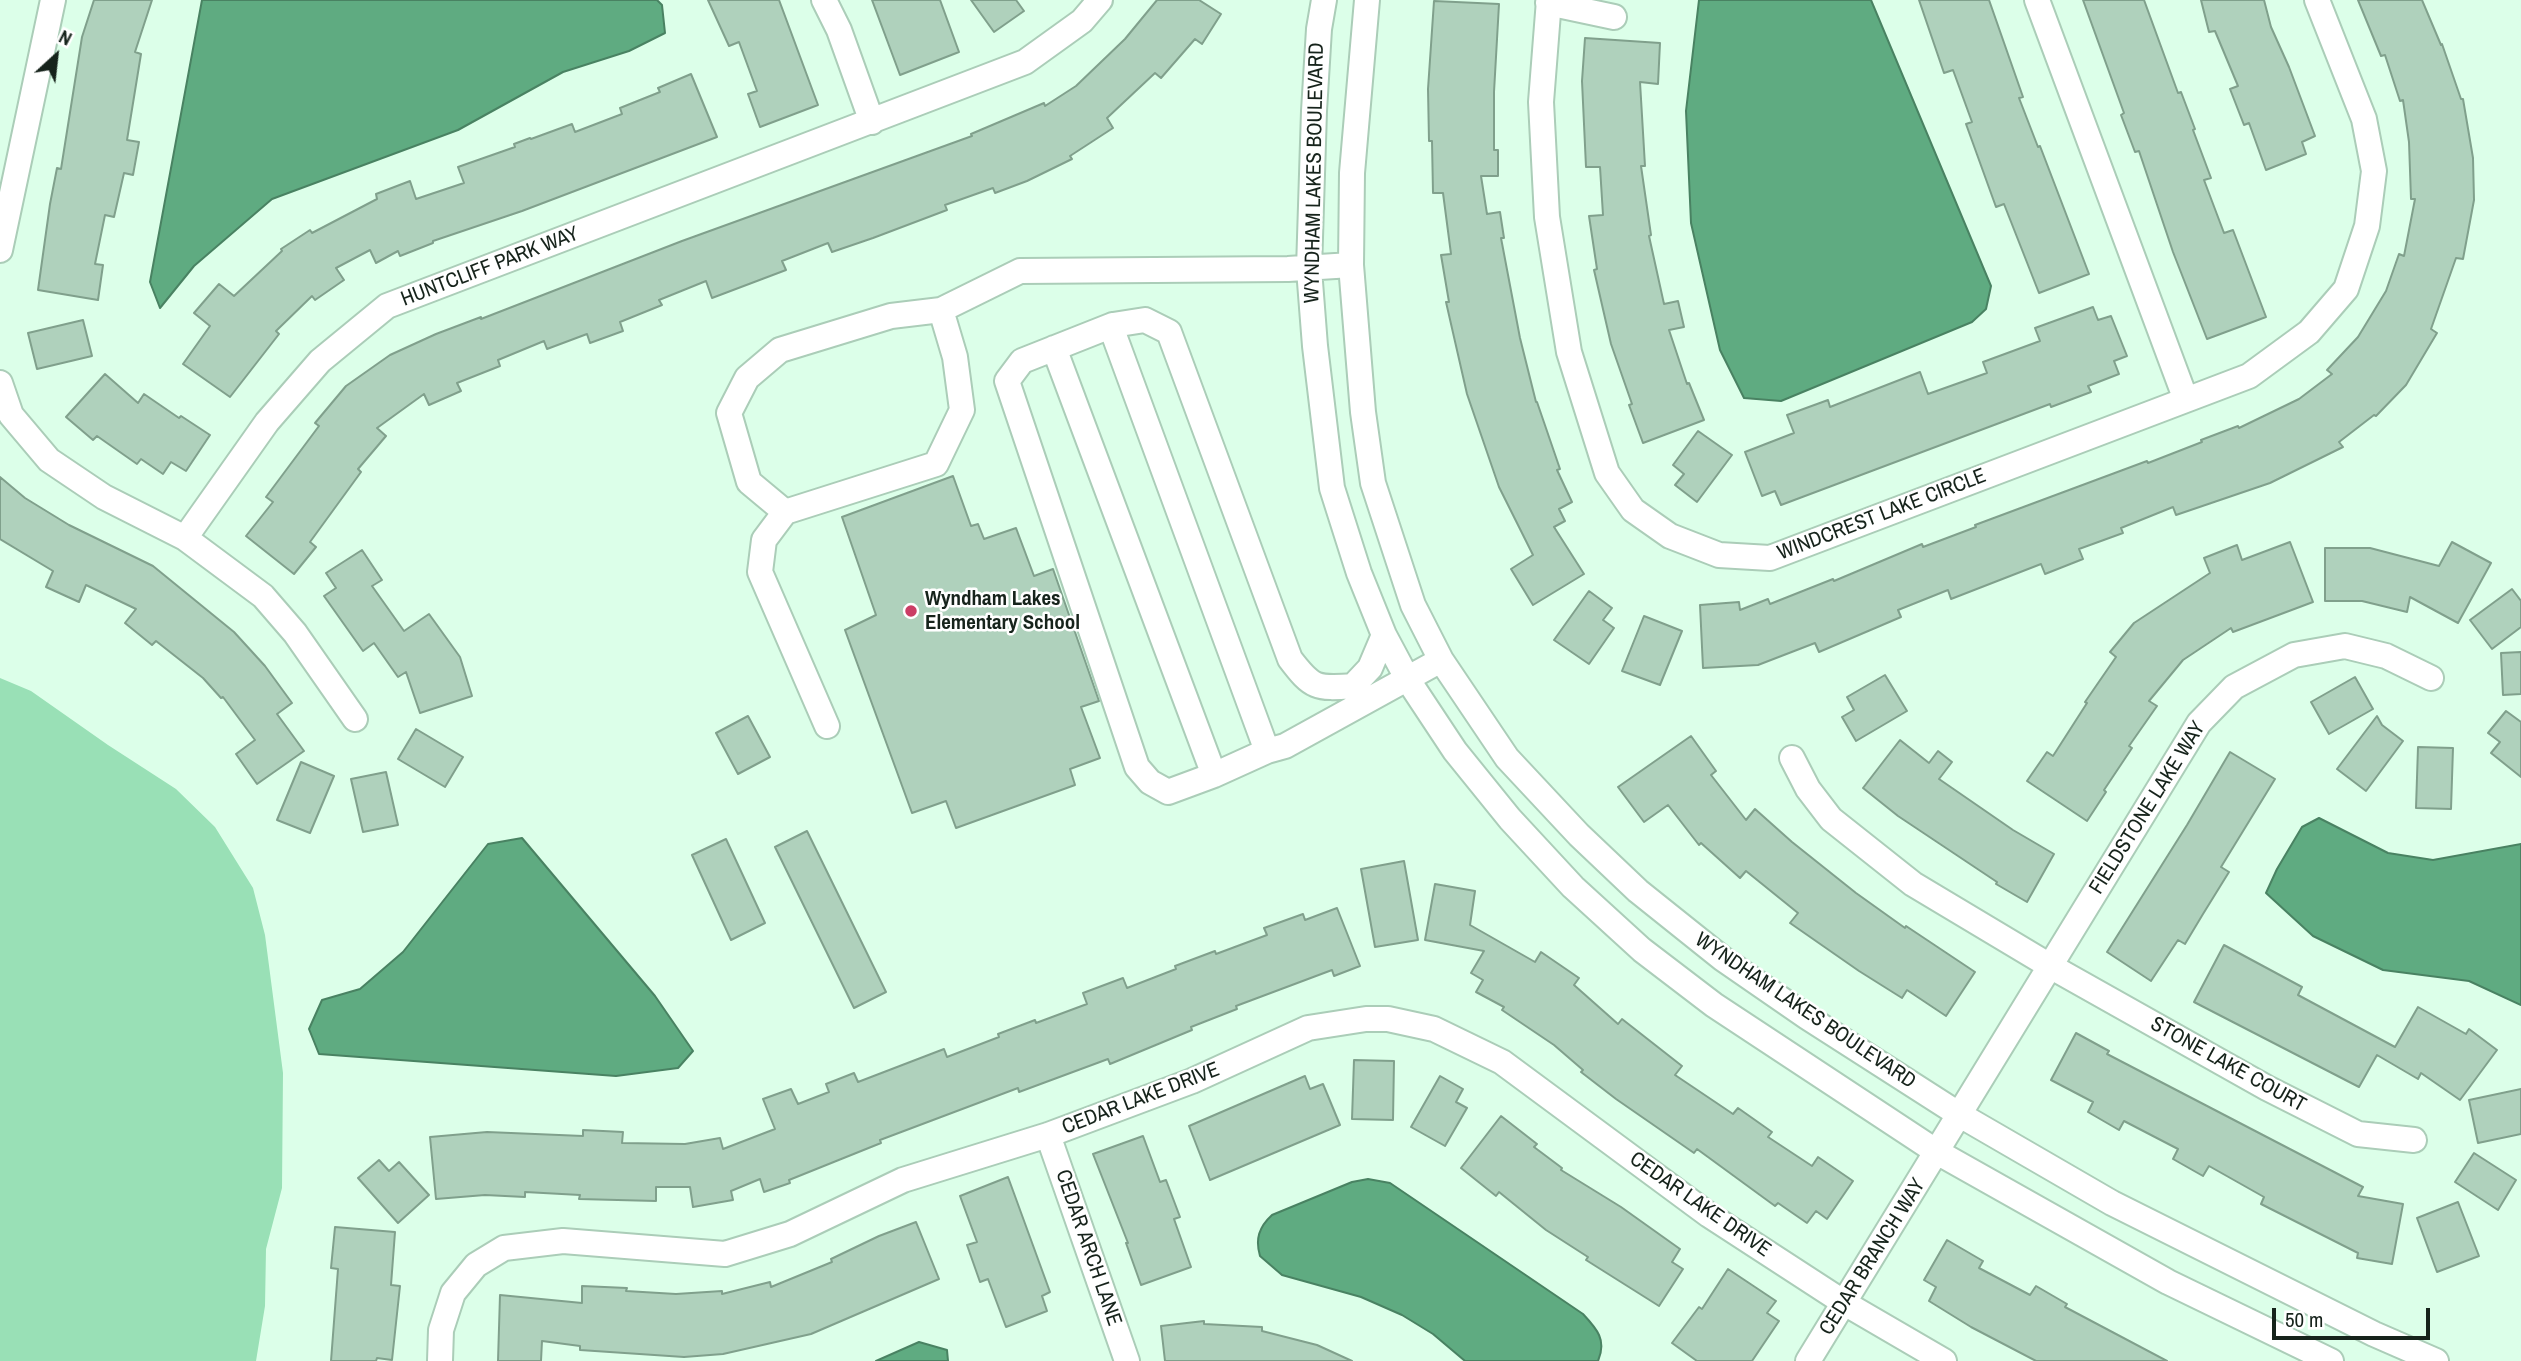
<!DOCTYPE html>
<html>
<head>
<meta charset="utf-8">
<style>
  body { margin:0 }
  #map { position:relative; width:2521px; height:1361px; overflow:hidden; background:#dcffe9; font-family:"Archivo Narrow",sans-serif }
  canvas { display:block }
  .north { position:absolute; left:21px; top:21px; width:70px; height:70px; -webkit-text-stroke:5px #fff; paint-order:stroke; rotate:27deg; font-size:19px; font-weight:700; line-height:28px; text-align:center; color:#16231b }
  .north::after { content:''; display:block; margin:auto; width:24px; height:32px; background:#16231b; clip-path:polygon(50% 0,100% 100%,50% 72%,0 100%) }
  .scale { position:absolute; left:2272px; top:1308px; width:158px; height:32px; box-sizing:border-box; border:4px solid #16231b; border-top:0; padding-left:9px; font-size:21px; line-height:24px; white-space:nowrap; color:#16231b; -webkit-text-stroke:5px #fff; paint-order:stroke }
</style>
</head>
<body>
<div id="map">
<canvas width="2521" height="1361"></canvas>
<div class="north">N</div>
<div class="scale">50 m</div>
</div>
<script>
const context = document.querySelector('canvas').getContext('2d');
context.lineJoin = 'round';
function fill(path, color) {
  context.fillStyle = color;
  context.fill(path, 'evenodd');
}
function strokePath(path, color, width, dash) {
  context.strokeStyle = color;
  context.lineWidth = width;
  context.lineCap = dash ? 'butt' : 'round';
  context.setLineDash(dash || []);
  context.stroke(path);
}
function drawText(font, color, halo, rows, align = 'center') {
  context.font = font + ' "Archivo Narrow",sans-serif';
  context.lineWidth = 5;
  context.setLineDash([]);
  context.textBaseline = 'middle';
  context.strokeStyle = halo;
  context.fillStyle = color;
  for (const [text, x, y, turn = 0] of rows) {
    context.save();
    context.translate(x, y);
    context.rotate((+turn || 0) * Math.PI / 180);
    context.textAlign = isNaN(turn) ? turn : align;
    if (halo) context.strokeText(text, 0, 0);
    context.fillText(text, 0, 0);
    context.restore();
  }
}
fill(new Path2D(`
  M0 678 31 691 108 745 176 789 215 827 253 888 265 935 283 1073 282 1188 266 1249 265 1306 256 1361H0Z`), '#99e0b6');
const water = new Path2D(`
  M202 0H657L662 5 665 33 629 51 563 72 458 130 272 199 194 266 160 308 150 282Z
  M1699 0H1871L1991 286 1986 309 1972 322 1781 401 1744 398 1720 350 1691 223 1686 111Z
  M2319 818 2388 853 2433 860 2521 844V1005L2469 981 2383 970 2313 936 2266 893 2277 869 2302 827Z
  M522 838 655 996 693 1051 678 1068 616 1076 319 1054 309 1029 322 1000 360 989 403 952 488 844Z
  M1368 1179 1390 1183 1583 1314C1597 1329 1607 1340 1598 1361H1465L1433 1334 1402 1315 1361 1297 1282 1275 1260 1256C1255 1239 1259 1227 1272 1215L1352 1182Z
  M919 1342 947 1350 948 1361H876Z`);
fill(water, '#5fab81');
strokePath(water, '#498262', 2);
const building = new Path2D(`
  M94 0H152L135 52 141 54 127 140 139 142 133 175 124 173 114 217 105 215 95 264 103 265 98 300 38 290 50 204 57 168 61 169 82 37Z
  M708 0H779L818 105 760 127 748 94 757 91 739 42 729 46Z
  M872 0H940L959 52 900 75Z
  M971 0H1016L1024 11 994 32Z
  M1157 0H1199L1221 14 1202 44 1195 39 1161 78 1155 73 1107 118 1113 128 1070 156 1072 159 1027 181 995 193 993 188 945 205 947 210 873 238 832 252 828 243 782 261 786 270 712 298 706 281 659 300 662 305 620 322 623 331 590 343 587 334 547 349 544 341 498 360 500 366 457 383 461 391 429 405 424 394 377 428 386 436 358 469 361 472 310 542 316 547 294 574 246 536 273 502 266 497 319 426 315 423 346 386 390 355 436 334 481 317V319L682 241 972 136 971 134 1044 103 1045 106 1076 86 1125 39Z
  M1919 0H1989L2023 97 2019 98 2038 147 2040 146 2089 274 2039 293 2004 204 1996 207 1966 124 1972 122 1953 70 1944 73Z
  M2083 0H2144L2178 93 2181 92 2195 129 2193 130 2211 178 2204 180 2224 233 2233 230 2266 317 2207 339 2173 252 2139 151 2135 152 2121 115 2124 113Z
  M2201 0H2264L2271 27 2289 67 2315 136 2302 142 2306 154 2266 170 2249 123 2244 125 2230 89 2238 86 2215 31 2209 32Z
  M2358 0H2422L2441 45 2442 44 2461 99H2463L2473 158 2474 200 2463 259 2456 258 2431 329 2437 333 2406 385 2376 416 2374 415 2339 442 2343 447 2270 483 2176 515 2173 507 2121 528 2123 533 2079 549 2083 559 2045 574 2041 564 1951 599 1948 590 1898 610 1901 617 1819 652 1815 643 1758 665 1703 668 1700 605 1739 602 1740 610 1768 599 1770 604 1833 579 1834 581 1922 544 1923 547 1976 527 1975 525 2147 461 2148 463 2202 442 2201 440 2238 426 2239 428 2299 399 2332 374 2327 370 2358 337 2386 291 2399 254 2404 256 2415 199H2411L2409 142 2403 100 2400 101 2385 55 2381 56Z
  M1434 1 1499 4 1494 92V150H1498V176H1481L1487 214 1500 212 1504 238H1501L1520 338 1536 402H1537L1560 469 1557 470 1572 502 1559 509 1565 521 1554 527 1584 574 1533 605 1511 569 1533 555 1499 487 1467 394 1446 302H1449L1441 255 1451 254 1443 193H1433L1432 141H1429L1428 89Z
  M1585 38 1660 43 1658 84 1640 82 1645 166H1641L1651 235 1649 236 1664 304 1678 301 1684 327 1669 330 1687 384 1689 383 1704 420 1643 443 1629 405 1632 404 1611 344 1594 270 1597 269 1589 216 1603 215 1600 167H1586L1582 81Z
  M691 74 717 137 522 211 433 241V243L400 256 398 251 376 263 370 250 336 268 344 280 315 300 312 296 276 331 279 334 230 397 183 364 210 326 194 313 219 284 234 296 282 251 281 249 310 230 312 233 377 199 376 194 410 181 416 199 464 183 458 167 515 147 514 144 530 138 531 139 572 124 575 132 622 114 620 108 660 92 658 88Z
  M2093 307 2098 320 2111 316 2127 356 2114 361 2119 374 2088 386 2091 392 2051 407 2050 404 1781 505 1775 491 1762 496 1745 452 1794 433 1787 415 1828 400 1830 407 1920 372 1928 394 1987 373 1983 362 2040 341 2035 328Z
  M83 320 92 356 37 369 28 333Z
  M105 374 138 403 144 394 179 418 181 416 210 435 186 471 171 462 163 474 141 459 137 464 97 436 93 440 66 417Z
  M1698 431 1732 455 1697 502 1675 485 1684 474 1673 465Z
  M953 476 971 526 978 524 984 539 1016 528 1034 576 1053 569 1099 701 1081 707 1100 758 1070 769 1075 785 956 828 946 801 912 813 845 630 876 615 842 517Z
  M0 477 25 498 69 525 153 566 234 632 265 666 292 703 277 714 304 751 257 784 236 754 255 740 223 697 221 698 203 678 156 641 152 645 125 623 136 609 86 585 79 602 46 587 53 571 0 539Z
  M2290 542 2313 602 2233 632 2231 628 2183 660 2149 701 2157 706 2129 746 2132 748 2104 790 2106 792 2087 821 2027 781 2047 752 2053 756 2087 703 2085 702 2116 657 2110 652 2134 623 2210 573 2204 558 2237 545 2242 560Z
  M2452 542 2491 563 2458 623 2410 597 2407 612 2362 601H2325V548H2370L2439 566Z
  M362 550 382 580 372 586 404 631 429 614 460 657 472 696 420 713 406 672 398 677 374 643 363 651 324 596 336 588 326 573Z
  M2512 589 2521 601V627L2492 649 2470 620Z
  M1589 591 1612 608 1603 620 1614 628 1589 664 1554 640Z
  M1644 616 1682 631 1660 685 1622 671Z
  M2521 652V694L2503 695 2501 653Z
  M1885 675 1907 711 1856 741 1842 717 1854 710 1847 697Z
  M2355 677 2373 709 2329 734 2311 702Z
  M2506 711 2521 722V777L2491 753 2500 742 2488 733Z
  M748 716 770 757 738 774 716 733Z
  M2377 716 2382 725 2403 741 2366 791 2337 769Z
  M416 729 463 757 445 787 398 759Z
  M1691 736 1716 771 1711 775 1746 820 1755 809 1792 842 1856 893 1905 928 1906 926 1975 972 1946 1016 1907 990 1902 998 1859 971 1790 923 1798 913 1746 871 1740 878 1701 843 1699 845 1668 805 1644 822 1618 787Z
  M1900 740 1929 763 1938 751 1952 762 1939 779 2013 830 2054 854 2027 902 1996 884 1997 882 1898 816 1863 788Z
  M2418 747 2453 748 2451 809 2416 808Z
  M2230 752 2275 779 2221 867 2229 872 2203 914 2185 944 2178 940 2151 981 2107 952 2187 825Z
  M301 762 334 776 310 833 277 820Z
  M386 772 398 825 363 832 351 779Z
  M807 831 886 992 854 1008 775 847Z
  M726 839 765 923 731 940 692 855Z
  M1404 861 1418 940 1375 947 1361 869Z
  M1435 884 1475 891 1470 925 1535 962 1541 952 1579 978 1574 985 1618 1024 1622 1019 1682 1066 1675 1075 1733 1114 1738 1108 1772 1132 1768 1137 1812 1166 1818 1157 1853 1181 1827 1219 1816 1211 1807 1223 1778 1203 1775 1206 1697 1149 1694 1153 1616 1099 1581 1072 1583 1070 1554 1045 1502 1010 1504 1007 1476 992 1483 980 1471 973 1484 951 1425 940Z
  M1337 908 1360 966 1334 976 1332 970 1236 1006 1237 1009 1191 1027 1192 1030 1110 1064 1108 1059 1019 1092 1018 1088 880 1140 881 1143 789 1180 790 1183 764 1192 760 1179 731 1191 733 1200 693 1207 690 1187H656V1201L579 1199 580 1195 525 1192V1197L485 1195 436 1199 430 1137 487 1132 583 1136V1130L623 1132 622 1143 685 1144 720 1138 723 1149 775 1129 763 1099 791 1089 798 1104 829 1092 826 1084 854 1073 858 1082 944 1049 947 1057 999 1037 998 1034 1035 1020 1036 1023 1087 1004 1083 993 1123 978 1127 988 1176 969 1175 966 1215 951 1216 954 1267 935 1264 928 1303 914 1305 920Z
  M2224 945 2302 987 2298 995 2395 1047 2418 1007 2466 1034 2469 1029 2497 1050 2460 1100 2421 1073 2418 1079 2377 1055 2359 1087 2194 1002Z
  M2076 1033 2109 1051 2107 1054 2363 1187 2358 1196 2403 1204 2392 1264 2357 1258 2358 1253 2261 1204 2264 1197 2209 1166 2203 1176 2173 1159 2178 1149 2124 1121 2119 1130 2088 1112 2093 1102 2051 1080Z
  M1354 1060 1394 1061 1393 1120 1352 1119Z
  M1305 1076 1310 1089 1323 1084 1340 1125 1210 1180 1189 1126Z
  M1440 1076 1463 1089 1456 1102 1467 1108 1445 1146 1411 1127Z
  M2521 1089V1134L2478 1143 2469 1100Z
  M1501 1116 1537 1144 1534 1147 1562 1168 1561 1170 1621 1207 1680 1249 1672 1262 1683 1269 1659 1306 1586 1260 1588 1257 1546 1230 1499 1192 1496 1196 1461 1168Z
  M1143 1136 1160 1182 1166 1180 1180 1217 1174 1219 1191 1267 1141 1285 1126 1243H1128L1093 1154Z
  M2474 1153 2516 1180 2498 1210 2455 1182Z
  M379 1160 389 1171 399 1162 429 1195 398 1223 358 1178Z
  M1008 1177 1050 1292 1042 1296 1047 1311 1006 1327 988 1279 980 1282 967 1245 977 1242 960 1196Z
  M2458 1202 2479 1256 2437 1272 2417 1218Z
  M916 1222 939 1279 811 1334 723 1354 684 1357 580 1350V1346L542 1341 541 1361H498L500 1295 582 1303V1286L627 1288 626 1291 676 1294 722 1291V1294L770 1282 771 1287 832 1262 831 1259 879 1236Z
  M335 1227 395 1232 391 1285 400 1286 392 1360 377 1358 376 1361H331L338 1269 331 1268Z
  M1947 1240 1983 1261 1979 1268 2030 1295 2036 1286 2067 1304 2065 1307 2167 1361H2036L1971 1327 1929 1301 1936 1287 1924 1280Z
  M1728 1269 1776 1301 1767 1313 1779 1321 1752 1361H1697L1672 1343 1699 1307 1702 1309Z
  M1204 1321V1324L1262 1327V1331L1317 1345 1352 1361H1165L1161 1326Z`);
fill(building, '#afd1bc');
strokePath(building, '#80a08c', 2);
const minor = new Path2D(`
  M824 0 839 30 872 122
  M1324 0 1319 29 1314 111 1309 269 1315 346 1332 488 1359 573 1384 635 1408 680 1455 751 1510 819 1573 887 1642 950 1714 1005 1937 1152 2168 1282 2331 1361
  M1367 0 1352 173 1351 265 1363 412 1373 483 1413 605 1441 660 1507 758 1579 835 1638 891 1723 959 1807 1017 1960 1115 2112 1203 2374 1334 2436 1361
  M1549 0 1541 102 1547 217 1569 352 1607 473 1633 510 1670 536 1719 555 1770 558 2249 376 2309 332 2346 289 2367 226 2374 171 2364 119 2317 0
  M2037 0 2186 400
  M1548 3 1614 17
  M0 250 53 0
  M941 310 1020 271 1288 269 1351 265
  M1113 325 1114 335 1267 751
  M1054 348 1214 775
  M0 383 11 415 49 460 104 497 185 538 263 596 295 633 355 719
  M785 512 749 482 729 413 747 378 780 350 891 316 941 310 955 357 962 410 936 464 785 512 764 540 760 572 827 726
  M185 538 267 422 320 361 387 306 1025 62 1082 21 1100 0
  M1384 635 1370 668 1353 686C1316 689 1312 688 1290 659L1169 332 1145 320 1113 325 1022 361 1007 381 1137 767 1150 782 1168 792 1214 775 1267 751 1285 746 1441 660
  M1792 758 1808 789 1831 819 1913 884 2050 966 2267 1088 2358 1134 2414 1140
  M1048 1135 1127 1361
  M440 1361 441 1330 453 1293 476 1265 504 1248 563 1241 725 1254 790 1234 903 1180 1048 1135 1192 1081 1308 1028 1366 1019H1388L1434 1029 1502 1062 1709 1215 1846 1304 1944 1361
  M1808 1361 2199 723 2234 687 2294 655 2345 646 2386 656 2431 678`);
strokePath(minor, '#abcdb8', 28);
strokePath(minor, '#fff', 24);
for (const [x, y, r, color] of [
  [911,611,7,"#cb3d65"]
]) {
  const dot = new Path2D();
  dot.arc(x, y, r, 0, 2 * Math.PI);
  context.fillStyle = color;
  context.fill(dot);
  strokePath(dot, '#fff', 2.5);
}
drawText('21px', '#16231b', '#fff', [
  ["WYNDHAM LAKES BOULEVARD",1315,173,-89],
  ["HUNTCLIFF PARK WAY",490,267,-21],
  ["WINDCREST LAKE CIRCLE",1882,515,-21],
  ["FIELDSTONE LAKE WAY",2148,808,-58],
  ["WYNDHAM LAKES BOULEVARD",1805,1011,34],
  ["STONE LAKE COURT",2228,1065,29],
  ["CEDAR LAKE DRIVE",1141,1099,-21],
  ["CEDAR LAKE DRIVE",1700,1205,35],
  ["CEDAR ARCH LANE",1088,1248,71],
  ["CEDAR BRANCH WAY",1873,1257,-58]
]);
drawText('bold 21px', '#16231b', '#fff', [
  ["Wyndham Lakes",925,599],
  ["Elementary School",925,623]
], 'left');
</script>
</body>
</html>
